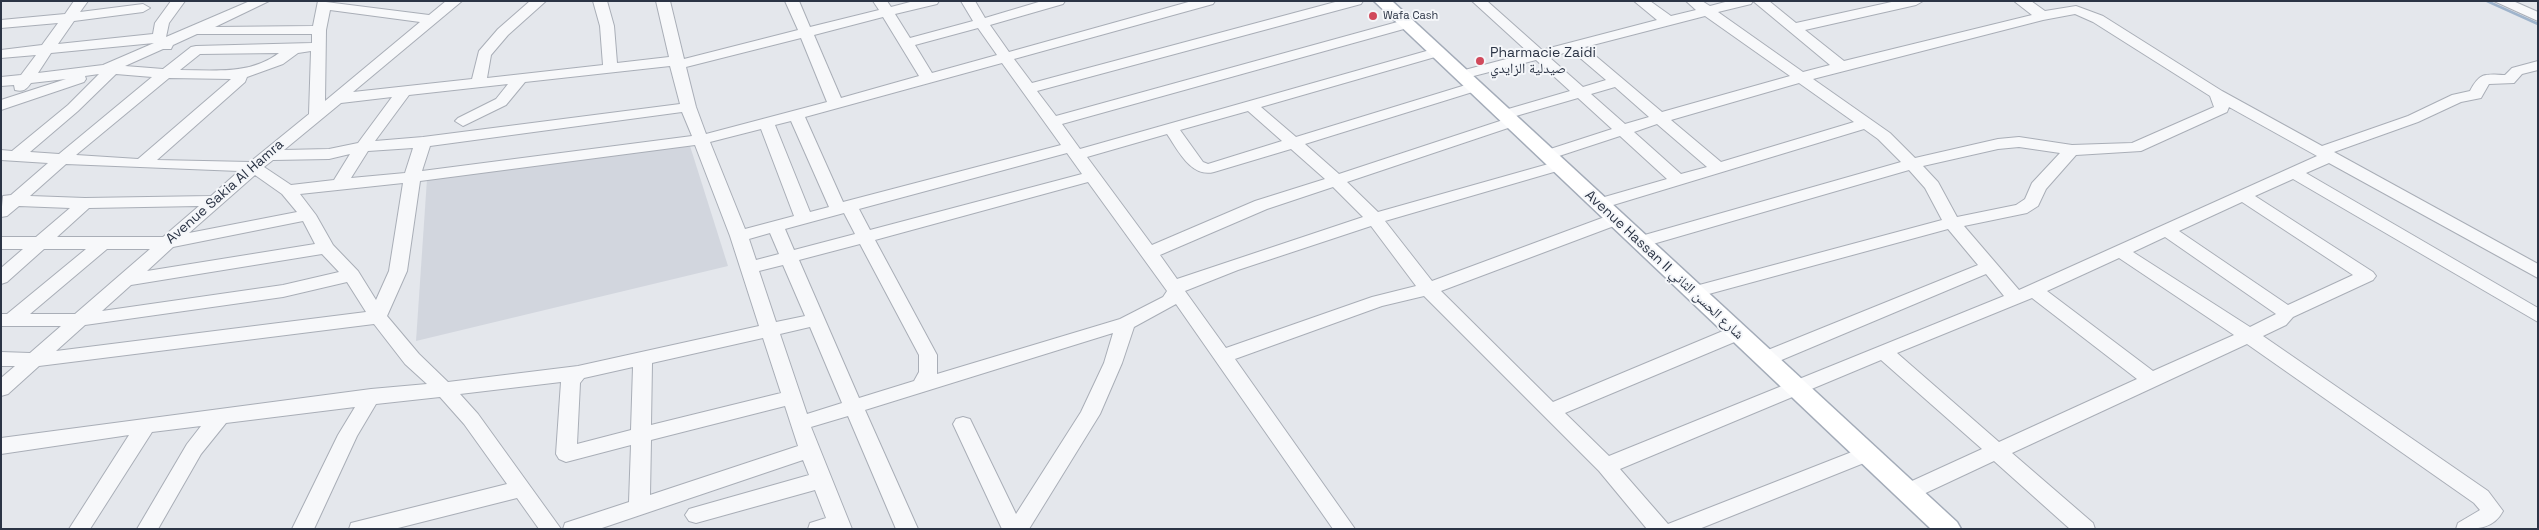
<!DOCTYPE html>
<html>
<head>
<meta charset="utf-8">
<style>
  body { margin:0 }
  #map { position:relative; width:2539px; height:530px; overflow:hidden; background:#e4e7ec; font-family:"Space Grotesk",sans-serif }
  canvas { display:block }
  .frame { position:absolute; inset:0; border:2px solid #2b3445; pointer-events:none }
</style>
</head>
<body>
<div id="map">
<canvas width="2539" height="530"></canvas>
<div class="frame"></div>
</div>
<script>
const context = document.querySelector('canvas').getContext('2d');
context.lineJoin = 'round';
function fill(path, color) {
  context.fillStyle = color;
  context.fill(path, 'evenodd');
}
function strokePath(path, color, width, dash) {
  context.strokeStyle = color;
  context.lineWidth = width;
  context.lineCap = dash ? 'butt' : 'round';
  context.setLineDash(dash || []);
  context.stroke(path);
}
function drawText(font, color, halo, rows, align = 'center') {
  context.font = font + ' "Space Grotesk","Noto Naskh Arabic",sans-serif';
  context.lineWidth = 4;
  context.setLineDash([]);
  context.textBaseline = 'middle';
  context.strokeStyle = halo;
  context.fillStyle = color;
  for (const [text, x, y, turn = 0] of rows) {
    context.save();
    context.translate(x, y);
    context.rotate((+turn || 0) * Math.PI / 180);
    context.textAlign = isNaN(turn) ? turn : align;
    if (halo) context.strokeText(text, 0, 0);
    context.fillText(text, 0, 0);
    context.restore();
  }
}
fill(new Path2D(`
  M690 146 728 266 416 341 427 179Z`), '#d2d6de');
strokePath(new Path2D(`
  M2487 1 2538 24`), '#9fb4cc', 2.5);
const minor = new Path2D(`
  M74 1H88L80 12 143 4 150 8 143 12 74 21 58 44 153 34 155 23 171 1H185L169 23 166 37 250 1H269L215 27 313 26 318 1 429 15 446 1H462L353 92 472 79 479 51 498 29 530 1H546L508 35 491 55 487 78 603 65 600 26 593 1H607L614 26 617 63 669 57 656 1H670L684 59 798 30 785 1H799L810 27 879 10 873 1H887L891 7 914 1H939L937 4 895 14 910 38 973 21 961 1H975L985 18 1042 1H1065L1063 4 990 25 1009 52 1192 1H1215L1213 4 1014 59 1032 83 1339 1H1363L1361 4 1037 91 1056 116 1401 21H1411L1413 24 1411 27 1062 124 1080 149 1437 48 1444 52 1442 55 1261 107 1296 137 1469 84 1474 83 1481 87 1479 90 1305 144 1339 174 1506 119 1498 118 1495 115 1498 112 1570 91 1536 60 1462 79 1457 78 1455 75 1457 72 1529 53 1472 1H1487L1542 50 1657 20 1634 1H1650L1671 16 1696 10 1686 1H1702L1710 6 1729 1H1753L1751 4 1718 12 1803 72 1830 65 1753 1H1769L1796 23 1896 1H1923L1916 5 1805 30 1844 61 2032 15 2014 1H2031L2045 11 2076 6 2103 16 2222 91 2322 146 2408 116 2452 95 2470 91C2480 72 2485 74 2505 75L2512 68 2538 61V70L2522 74 2514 83 2489 84 2481 98 2461 102 2418 122 2334 152 2538 264V278L2329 163 2306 173 2538 308V322L2293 179 2255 196 2373 272 2376 276 2373 280 2293 317 2286 325 2263 336 2488 491 2503 511C2493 530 2475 529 2456 529L2458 523 2480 510 2474 503 2247 344 2012 453 2093 523 2095 529H2070L1994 461 1915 498 1908 500 1901 498 1898 492 1901 486 1982 449 1881 360 1620 469 1668 524 1867 446 1874 449 1877 454 1874 459 1699 529H1647L1599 471 1424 296 1382 306 1235 359 1355 529H1333L1176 304 1134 327 1122 363 1100 414 1029 529H1002L953 424 956 419 963 417 970 419 1016 514 1081 412 1104 363 1113 333 865 410 918 529H896L848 416 811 427 852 529H808L810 523 826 518 815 490 696 523 689 521 685 515 689 509 696 507 809 475 803 460 599 529H563L565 523 629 502 631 445 566 462 559 459 556 454 561 382 460 394 478 414 561 529H539L517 498 394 529H349L351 523 507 484 464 424 440 397 376 404 357 436 314 529H292L338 435 355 407 226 423 201 454 158 529H137L187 444 201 426 152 432 90 529H69L129 435 1 454V438L371 389 427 384 405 364 374 324 39 366 8 394 1 396V378L15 366H1V352L30 353 61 326H1V314H7L86 249H44L7 282 1 284V268L23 249H1V237H36L70 208 19 206 7 216 1 217 3 196 11 195 48 163 1 160V150L12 151 68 105 99 74 85 76 86 79 84 82 1 110V100L66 79 31 83C26 90 23 92 15 90L14 85 1 86V77L21 75 36 55 1 58V50L42 45 58 23 1 28V20L65 14ZM330 10 420 22 325 101 326 30ZM2075 14 2093 22 2210 96 2214 107 2132 143 2072 145 2019 137 1998 139 1915 158 1890 133 1813 79 2043 20ZM1705 16 1790 76 1662 112 1585 47ZM883 17 919 76 841 98 814 35ZM978 28 997 55 932 73 915 45ZM197 34H312V43L196 46 191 47 163 69 125 66 163 49H171L173 45ZM801 38 827 102 706 134 696 107 686 67ZM154 43 103 65 38 73 51 53ZM311 51 309 114 250 162 157 160 245 82 247 77 283 64 298 53ZM1572 51 1606 80 1583 87 1549 57ZM279 53C250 75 214 70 180 70L200 54ZM1002 63 1061 145 843 202 805 117ZM670 66 680 104 423 137 375 141 409 95 508 84 496 99 458 118 455 121 463 126 506 105 525 82ZM116 74 152 77 59 154 30 152 78 111ZM169 78 231 79 138 159 76 155ZM1799 83 1854 122 1721 162 1671 120ZM1615 87 1649 117 1625 124 1591 94ZM392 97 358 143 329 149 284 150 341 103ZM1578 98 1612 129 1541 152 1539 155 1541 158H1553L1620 136 1667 179 1594 200 1592 204 1594 208 1600 209 1864 129 1878 139 1901 162 1634 238 1631 242 1634 246H1646L1909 170 1925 188 1942 220 1688 288 1685 292 1688 296 1694 298 1948 229 1978 265 1758 354 1756 359 1758 364 1765 366 1772 364 1986 274 2004 296 1609 456 1565 413 1744 338 1746 333 1744 328 1737 327 1730 328 1553 402 1441 291 1622 223 1624 219 1622 215H1610L1432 281 1385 221 1564 169 1566 166 1564 163H1552L1378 212 1347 182 1517 125 1520 122 1517 119 1509 118ZM2229 107 2317 156 2019 290 1964 226 2027 213 2038 206 2046 189 2076 155 2141 151 2227 112ZM1248 111 1282 141 1208 164 1203 162 1180 130ZM682 112 692 136 422 171 430 146ZM791 121 829 207 810 212 775 125ZM1657 124 1707 167 1681 174 1634 132ZM761 129 794 216 745 229 710 142ZM1167 134C1178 150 1191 178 1214 172L1291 149 1325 179 1255 201 1152 245 1087 157ZM695 145 730 236 759 326 578 366 448 382 419 354 387 316 407 271 420 181ZM2019 147 2060 153 2032 183 2025 199 2016 205 1957 217 1938 182 1923 166 1998 149ZM413 148 405 173 351 178 368 151ZM1067 153 1082 174 870 230 859 209ZM350 154 334 180 291 185 264 167 273 160 329 159ZM66 164 239 171 211 196 85 198 30 196ZM255 175 282 194 297 212 189 233ZM1088 182 1167 291 1163 297 1120 319 937 374V355L875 240ZM403 183 389 271 376 300 358 271 333 245 316 215 300 194ZM1333 187 1363 217 1177 279 1160 255 1267 209ZM2242 202 2353 275 2288 305 2179 231ZM199 206 163 237H57L89 208ZM844 213 855 234 794 250 785 229ZM303 221 315 244 147 271 173 247ZM1371 226 1416 286 1372 297 1226 348 1185 291 1238 270ZM770 233 779 254 756 260 749 239ZM2165 237 2276 314 2250 327 2133 252ZM860 244 919 355V372L914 381 859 398 799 260ZM107 249H150L75 314H30ZM322 254 339 272 283 285 102 311 131 285ZM2119 258 2234 335 2153 371 2047 291ZM783 265 805 316 776 322 759 271ZM347 282 366 312 56 351 85 325 283 297ZM2032 298 2137 379 1999 442 1897 353ZM810 327 842 403 807 414 780 334ZM763 338 781 393 651 425 652 363ZM633 367 631 430 577 444 580 383 584 378ZM785 406 798 446 650 495 651 440Z
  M2494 1H2513L2538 12V21Z`);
const major = new Path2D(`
  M1374 1H1392L1957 522 1961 529H1931Z`);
strokePath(minor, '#a9aeb7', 2);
strokePath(major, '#a3abb8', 3);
fill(minor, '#f7f8fa');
fill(major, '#fff');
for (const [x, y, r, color] of [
  [1373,16,5,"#d1495b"],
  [1480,61,5,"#d1495b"]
]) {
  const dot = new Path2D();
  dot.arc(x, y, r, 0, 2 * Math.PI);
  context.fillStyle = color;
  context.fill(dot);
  strokePath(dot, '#f4f6f9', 2);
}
drawText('11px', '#2b3445', '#f4f6f9', [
  ["Wafa Cash",1383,16]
], 'left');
drawText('14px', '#2b3445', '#f4f6f9', [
  ["Pharmacie Zaidi",1490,53],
  ["صيدلية الزايدي",1490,69]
], 'left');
drawText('14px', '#2b3445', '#f4f6f9', [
  ["Avenue Sakia Al Hamra",225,192,-41],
  ["Avenue Hassan II شارع الحسن الثاني",1664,265,43]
]);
</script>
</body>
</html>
